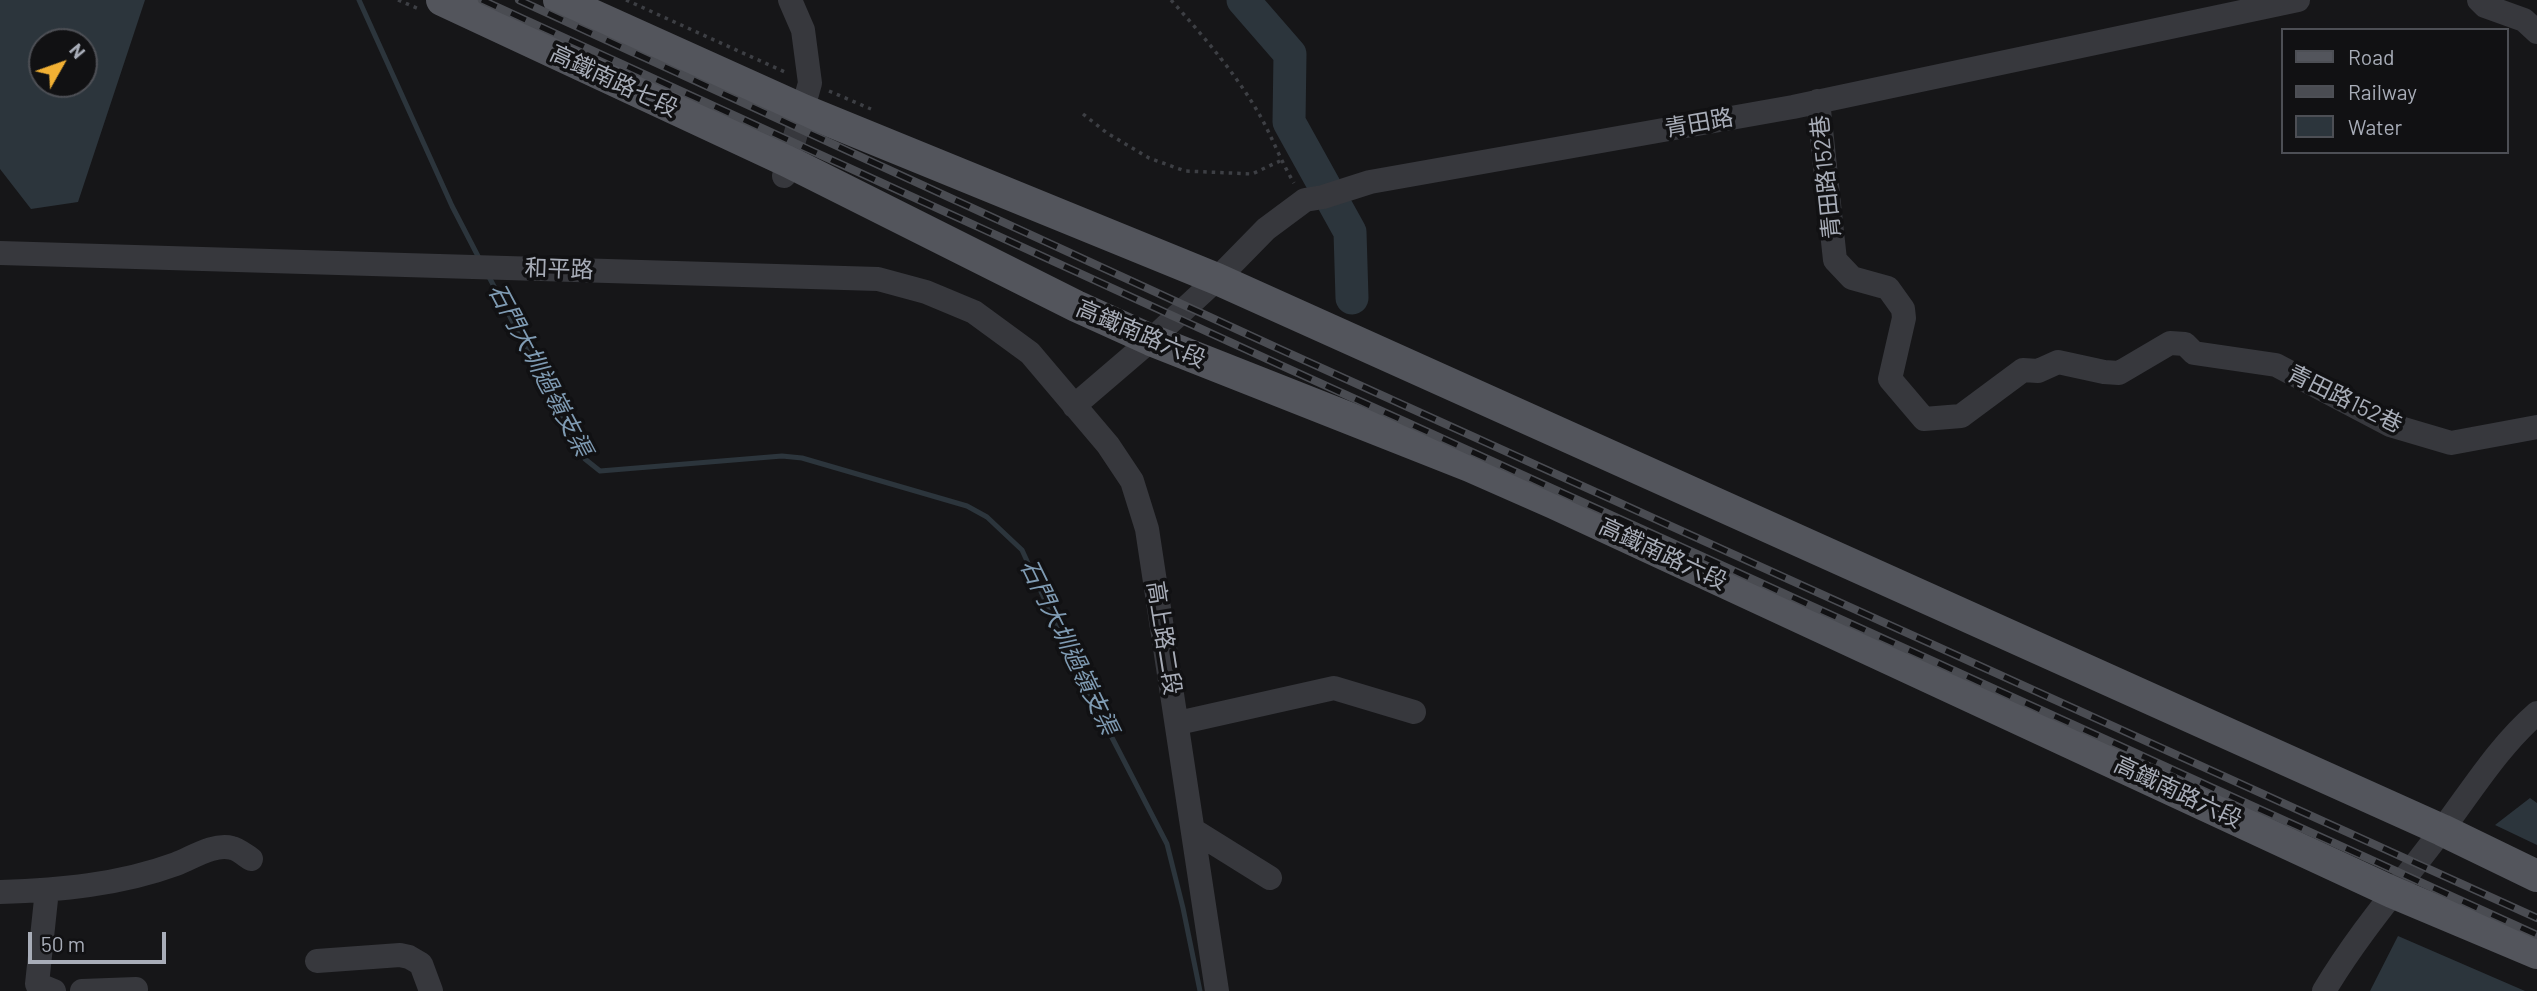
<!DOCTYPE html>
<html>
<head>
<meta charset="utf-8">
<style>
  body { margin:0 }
  #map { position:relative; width:2537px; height:991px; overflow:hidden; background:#161618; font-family:Barlow,sans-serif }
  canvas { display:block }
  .legend { position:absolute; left:2281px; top:28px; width:228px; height:126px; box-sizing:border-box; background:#111113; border:2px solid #4d4f55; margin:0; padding:9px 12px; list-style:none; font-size:21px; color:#a8adb8 }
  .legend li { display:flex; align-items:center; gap:14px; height:35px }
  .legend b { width:35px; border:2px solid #4d4f55 }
  .north { position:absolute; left:28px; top:28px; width:70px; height:70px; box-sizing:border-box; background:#111113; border:2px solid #4d4f55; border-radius:50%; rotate:50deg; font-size:19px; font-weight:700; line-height:28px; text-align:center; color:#a8adb8 }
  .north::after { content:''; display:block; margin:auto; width:24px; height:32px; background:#f2b134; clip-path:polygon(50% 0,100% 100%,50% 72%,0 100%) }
  .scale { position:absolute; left:28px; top:932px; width:138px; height:32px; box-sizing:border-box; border:4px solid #a8adb8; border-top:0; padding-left:9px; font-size:21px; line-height:24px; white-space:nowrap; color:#a8adb8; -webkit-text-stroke:5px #111113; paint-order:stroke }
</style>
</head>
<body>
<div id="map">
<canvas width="2537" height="991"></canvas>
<ul class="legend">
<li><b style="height:9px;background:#53555c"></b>Road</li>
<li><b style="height:9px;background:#4a4c52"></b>Railway</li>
<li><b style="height:19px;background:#2c353c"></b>Water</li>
</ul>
<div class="north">N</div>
<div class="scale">50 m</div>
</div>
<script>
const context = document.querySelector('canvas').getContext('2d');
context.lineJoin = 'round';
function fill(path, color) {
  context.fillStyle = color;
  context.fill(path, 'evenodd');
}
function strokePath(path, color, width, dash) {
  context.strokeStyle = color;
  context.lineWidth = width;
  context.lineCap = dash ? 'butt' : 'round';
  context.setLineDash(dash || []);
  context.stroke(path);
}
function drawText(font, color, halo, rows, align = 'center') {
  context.font = font + ' Barlow,"Noto Sans TC",sans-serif';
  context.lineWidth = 7;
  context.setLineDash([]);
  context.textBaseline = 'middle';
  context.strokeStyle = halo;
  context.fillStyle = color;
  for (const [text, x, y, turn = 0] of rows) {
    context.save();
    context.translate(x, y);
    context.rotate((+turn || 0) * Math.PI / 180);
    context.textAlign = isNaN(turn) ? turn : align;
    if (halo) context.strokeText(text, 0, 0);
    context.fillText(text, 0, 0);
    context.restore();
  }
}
fill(new Path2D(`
  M0 0H145L78 202 31 209 0 169ZM84 42V84H42V42Z
  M2530 798 2537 803V845L2495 825Z
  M2398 936 2525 991H2370Z`), '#2c353c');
strokePath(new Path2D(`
  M359 0 452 206 480 260
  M488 275 585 459 600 471 782 456 802 458 967 506 987 517 1022 550 1075 666 1167 844 1183 908 1200 991`), '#2c353c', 5);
strokePath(new Path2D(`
  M1243 0 1290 54 1289 122 1350 232 1352 298`), '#2c353c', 33);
strokePath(new Path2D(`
  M398 0 419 9
  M626 0 787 73
  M1171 0C1204 37 1239 77 1263 121 1274 142 1282 163 1294 183
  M829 91 871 109
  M1083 114 1107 133 1149 158 1185 171 1252 174 1280 161`), '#3d3f44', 3.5, [3.5, 5]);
strokePath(new Path2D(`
  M2479 0 2485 6 2524 20 2537 32
  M1818 101 1835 260 1852 278 1888 288 1903 309 1904 318 1890 379 1924 419 1961 416 2023 370 2038 371 2058 362 2104 372 2119 373 2170 343 2185 344 2194 353 2276 365 2390 425 2451 443 2537 427
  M784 176 810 83 803 30 790 0
  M0 253 878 279 926 292 974 312 1030 353 1108 445 1132 481 1147 529 1217 991
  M1074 406 1151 340 1217 279 1266 229 1305 200 1323 197 1370 182 1793 107 2298 0
  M1178 723 1334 688 1414 712
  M1193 830 1270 878
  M47 890 37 984 54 991
  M0 892C59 890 119 885 176 864 192 858 214 843 232 848 238 849 246 856 251 859
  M317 961 400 955 409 957 421 964 431 991
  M82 991 136 989
  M2324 991C2358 934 2402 883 2442 830 2472 790 2499 746 2537 713`), '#37383d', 24);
strokePath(new Path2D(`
  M442 0 787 161 1076 306 1151 340 1470 466 1554 503 2392 892 2537 953
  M559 0 803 110 1217 279 2442 830 2537 876`), '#53555c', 32);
const rail = new Path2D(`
  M482 0 1278 364 2537 935
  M519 0 1284 351 2537 918`);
strokePath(rail, '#4a4c52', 8);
strokePath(rail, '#111113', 5, [16]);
drawText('23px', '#a8adb8', '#111113', [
  ["高鐵南路七段",614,81,25],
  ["青田路",1699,123,-10],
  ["青田路152巷",1826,177,-96],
  ["和平路",559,269,2],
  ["高鐵南路六段",1141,334,23],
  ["青田路152巷",2345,399,26],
  ["高鐵南路六段",1663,554,25],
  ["高上路二段",1164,638,81],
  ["高鐵南路六段",2178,792,25]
]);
drawText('italic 24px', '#7f9bb3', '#111113', [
  ["石門大圳過嶺支渠",540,370,62],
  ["石門大圳過嶺支渠",1069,647,64]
]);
</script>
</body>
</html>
